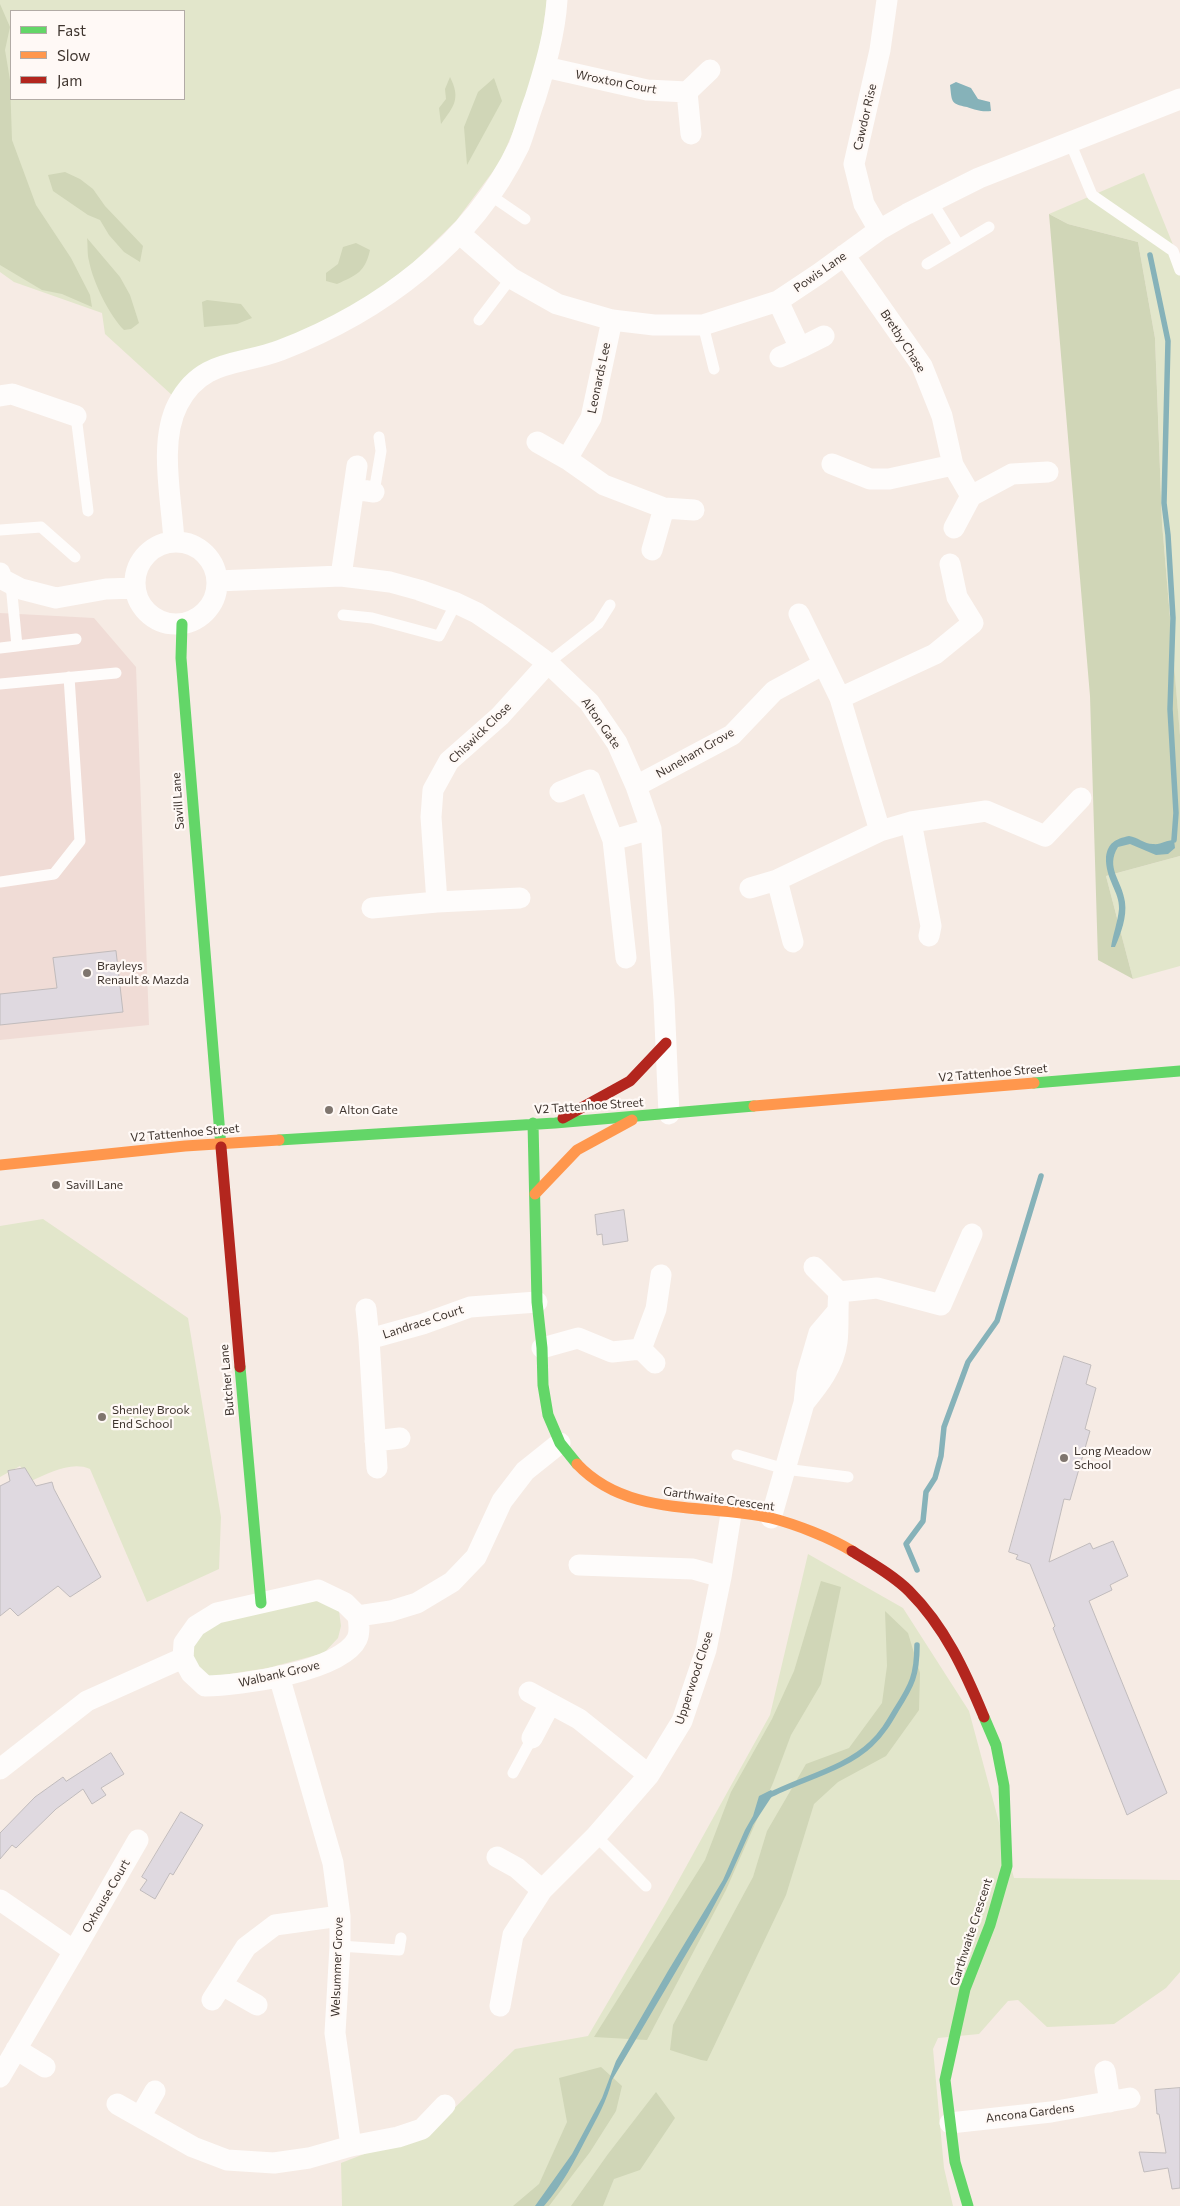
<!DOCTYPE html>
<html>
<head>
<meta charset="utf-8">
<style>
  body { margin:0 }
  #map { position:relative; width:1180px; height:2206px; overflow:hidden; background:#f6ebe4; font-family:Commissioner,sans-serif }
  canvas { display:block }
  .legend { position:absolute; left:10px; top:10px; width:175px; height:90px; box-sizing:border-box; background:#fff9f6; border:1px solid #b2aba6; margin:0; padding:6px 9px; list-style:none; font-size:15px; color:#3f352f }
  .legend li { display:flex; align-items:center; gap:10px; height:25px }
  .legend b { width:25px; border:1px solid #b2aba6 }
</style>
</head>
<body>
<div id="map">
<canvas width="1180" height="2206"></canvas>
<ul class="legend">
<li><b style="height:6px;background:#63d668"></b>Fast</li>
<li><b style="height:6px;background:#ff974d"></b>Slow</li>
<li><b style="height:6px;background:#b3261e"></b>Jam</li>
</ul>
</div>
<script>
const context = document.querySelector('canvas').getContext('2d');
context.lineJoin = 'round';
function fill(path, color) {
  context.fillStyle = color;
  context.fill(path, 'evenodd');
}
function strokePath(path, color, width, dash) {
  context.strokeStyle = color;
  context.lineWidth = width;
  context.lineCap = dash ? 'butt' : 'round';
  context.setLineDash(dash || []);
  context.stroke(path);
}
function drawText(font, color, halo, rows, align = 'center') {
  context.font = font + ' Commissioner,sans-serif';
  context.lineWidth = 4.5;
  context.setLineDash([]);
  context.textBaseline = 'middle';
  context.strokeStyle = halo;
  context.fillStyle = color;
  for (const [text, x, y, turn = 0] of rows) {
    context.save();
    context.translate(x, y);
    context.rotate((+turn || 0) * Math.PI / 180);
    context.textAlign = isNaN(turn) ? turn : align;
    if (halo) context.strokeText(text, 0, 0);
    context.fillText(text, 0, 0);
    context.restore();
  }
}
fill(new Path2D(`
  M0 613 94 618 136 667 149 1025 0 1040Z`), '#f0dcd6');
fill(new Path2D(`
  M0 0H547L536 78 500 162 456 221 411 265 369 296 288 342 173 396 105 334 102 313 14 282 0 272ZM11 11H184V99H11Z
  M1144 173 1180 262V737L1162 523 1155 338 1138 242 1068 224 1049 214Z
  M1180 856V966L1133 979 1106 876Z
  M43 1219 188 1318 221 1517 219 1569 147 1602 90 1469C71 1461 50 1473 31 1481L20 1466 0 1477V1226Z
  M808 1554 903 1608 969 1711 1014 1878 1180 1880V1972L1166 1988 1114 2024 1047 2027 1018 2000 1008 2001 979 2034 938 2038 933 2049 944 2168 953 2206H342L341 2163 436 2126 515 2049 588 2036 666 1903 770 1715Z
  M317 1599 339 1611 341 1626 338 1638 324 1653 268 1668 210 1677 193 1666 194 1635 224 1619Z`), '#e2e6cb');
fill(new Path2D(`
  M0 4 10 27 5 50 10 80 12 140 36 205 71 258 90 295 92 307 62 294 42 290 0 265Z
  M450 77C461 99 454 106 441 124L439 108 446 99 445 89Z
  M494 78 502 101 467 165 464 127 478 92Z
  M65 172 80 179 93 189 105 206 143 246 140 262 124 252 109 235 100 220 88 215 53 191 48 175Z
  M1049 214 1068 224 1138 242 1155 338 1162 523 1180 735V856L1106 876 1133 979 1098 960 1090 696Z
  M87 238 120 277 130 295 139 323 131 329 124 330C109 315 93 282 89 261 87 254 88 245 87 238Z
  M356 243 370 250C365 272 357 275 337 284L326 281V273L338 264 343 247Z
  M207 300 241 304 252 318 237 324 204 327 202 302Z
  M821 1581 841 1587 821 1684 791 1735 773 1783 726 1890 647 2040 594 2037 705 1860 731 1792 772 1719 794 1671Z
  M885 1611 908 1633 920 1673 919 1710 886 1756 838 1782 814 1804 786 1895 707 2061 701 2060 670 2050 673 2025 753 1877 767 1831 806 1764 849 1748 882 1703 887 1666Z
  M601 2067 622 2086 616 2111 590 2152 549 2206H513L539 2184 567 2122 559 2078Z
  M656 2092 675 2118 640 2170 614 2179 603 2206H571L608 2154Z`), '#d0d6b7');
fill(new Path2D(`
  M956 82 971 88 978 99 990 102 991 111C981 112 976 110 967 107 950 104 952 101 950 85Z
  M1129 836C1138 837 1144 844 1153 844 1161 845 1166 840 1174 840L1175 848 1168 854 1156 855 1130 844 1118 847C1105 868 1122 880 1125 902 1127 917 1121 933 1115 947H1111C1113 934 1118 921 1119 909 1120 892 1105 879 1106 857 1108 843 1115 839 1129 836Z
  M771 1790 774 1793 753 1825 730 1876 708 1917 612 2080C607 2101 597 2118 587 2137 574 2162 563 2184 544 2206H535L572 2154 602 2098 616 2061 668 1971 723 1880 745 1830 753 1816 759 1796Z`), '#86b2b9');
strokePath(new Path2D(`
  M1150 255 1168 341 1164 503 1168 535 1173 618 1170 709 1176 813 1174 840
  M917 1570 906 1544 923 1521 926 1492 935 1478 941 1456 944 1427 968 1362 997 1321 1041 1176
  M768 1796C800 1779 845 1769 871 1744 882 1734 889 1722 896 1710 912 1685 917 1675 917 1645`), '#86b2b9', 5.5);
const building = new Path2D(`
  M116 951 123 1012 0 1025V994L57 988 53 958Z
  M624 1210 628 1241 603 1245 602 1234 597 1235 595 1215Z
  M1064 1356 1091 1365 1086 1384 1096 1388 1085 1429 1090 1431 1070 1500 1064 1499 1049 1562 1090 1543 1093 1549 1113 1541 1128 1576 1110 1585 1112 1590 1089 1601 1167 1793 1127 1815 1053 1628 1055 1626 1030 1564 1016 1559 1018 1555 1009 1552Z
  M25 1468 36 1486 52 1482 54 1489 101 1577 70 1597 58 1586 18 1616 10 1608 0 1616V1486L10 1481 8 1471Z
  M111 1753 124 1774 101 1788 106 1795 92 1804 83 1789 56 1809 16 1848 12 1845 0 1859V1833L35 1797 63 1777 66 1781Z
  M181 1812 203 1825 173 1875 170 1873 155 1899 140 1890 147 1880 142 1877Z
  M1180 2088V2188L1172 2189 1168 2168 1144 2172 1139 2152 1166 2153 1159 2114H1157L1155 2090Z`);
fill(building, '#dfd9e0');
strokePath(building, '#c0bbbc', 1);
strokePath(new Path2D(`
  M1070 142 1092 195 1173 251 1180 270
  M490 195 525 219
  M932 202 958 244
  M927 264 989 227
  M479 320 511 278
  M703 325 714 369
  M76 416 88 511
  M374 492 381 451 379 437
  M0 530 41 527 75 557
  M11 584 17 646 76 639
  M343 615 372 618 439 636 456 603
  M0 648 17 646
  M548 663 598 624 610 605
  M0 684 116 673
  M0 882 54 874 80 841 69 677
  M737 1455 785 1469 848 1477
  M513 1773 532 1738
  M596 1836 646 1886
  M340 1946 399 1950 401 1938`), '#fefcfb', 11);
strokePath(new Path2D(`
  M545 67 647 90 687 92
  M691 134 687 92 710 70
  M879 230 864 204 854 164 880 50 887 0
  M459 233 511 278 557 304 612 320 654 325H703L778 301 820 273 879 230 907 214 979 178 1180 99
  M844 255 922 366 942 416 953 465 971 496 954 528
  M778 301 800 348 824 336
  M780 357 800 348
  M0 396 12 394 76 416
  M537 442 567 459 604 485 664 508 694 510
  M567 459 591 418 612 320
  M832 464 870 479H889L953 465
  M354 489 374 492
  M971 496 1012 474 1048 472
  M174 542C172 500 158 442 178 404 202 358 240 366 281 350 380 312 472 244 519 146 525 131 529 114 535 99 545 67 555 34 557 0
  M135 583a41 41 0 1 1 82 0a41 41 0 1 1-82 0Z
  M652 550 664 508
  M0 573 2 579 21 589 56 598 106 589 135 588
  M341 576 357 466
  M217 581 341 576 390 582 419 590 456 603 477 613 514 638 548 663 589 702 617 743 636 786 651 829 664 1000 669 1114
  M799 614 840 698 880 831
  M840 698 935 654 973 623 957 597 950 564
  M636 786 732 735 774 691 822 665
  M560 792 590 780 613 840
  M911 822 931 926 929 936
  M777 880 793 942
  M750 888 777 880 880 831 911 822 986 811 1045 836 1081 798
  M437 902 431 817 433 790 449 761 500 716 548 663
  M372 908 437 902 520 898
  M626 958 613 840 651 829
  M839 1292 877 1288 941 1305 972 1234
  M366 1309 369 1339 423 1324 470 1307 537 1302
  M369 1339 377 1468
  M542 1348 578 1338 612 1352 641 1349 655 1363
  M641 1349 656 1309 661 1275
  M804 1403C818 1386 834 1366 837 1342 839 1326 837 1309 839 1292L814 1267
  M375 1441 400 1438
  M771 1518 804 1403 807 1374 819 1333 836 1313
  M579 1565 693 1569 721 1577
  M318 1590 345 1603 358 1616C359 1623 360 1633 357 1639 342 1671 239 1686 205 1686L191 1673 183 1658 184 1643 196 1626 217 1613Z
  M358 1616 391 1611 417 1603 452 1582 476 1557 502 1501 525 1471 560 1443
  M279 1676 333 1863 340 1916V1946L335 2033 351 2146
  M529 1692 579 1719 649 1775
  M532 1738 550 1704
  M0 1769 87 1701 183 1658
  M497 1857 517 1868 542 1890
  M0 1900 74 1951 138 1840
  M222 1985 257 2005
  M212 2000 246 1947 275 1925 340 1916
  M500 2006 513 1935 542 1890 596 1836 649 1775 682 1721 706 1650 721 1577 731 1514
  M16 2049 45 2067
  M1105 2071 1110 2102
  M0 2077 74 1951
  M117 2104 193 2147 227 2160 274 2163 309 2158 351 2146 398 2137 422 2129 445 2105
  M140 2117 155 2091
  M950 2123 1051 2112 1130 2098`), '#fefcfb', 21);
strokePath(new Path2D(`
  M182 624 181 658 221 1147
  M1034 1083 1180 1071
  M533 1123 537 1302 542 1348 543 1385 548 1415 560 1443 577 1464
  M279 1140 555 1123 754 1106
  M240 1367 261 1603
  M968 2206 955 2162 945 2080 965 1989 990 1925 1007 1866 1004 1786 996 1745 984 1717`), '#63d668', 11);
strokePath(new Path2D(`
  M754 1106 1034 1083
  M0 1165 185 1146 279 1140
  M535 1194 577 1150 632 1120
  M577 1464C628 1518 705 1503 771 1518 795 1524 831 1538 852 1551`), '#ff974d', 11);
strokePath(new Path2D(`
  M563 1118 630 1081 666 1043
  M221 1147 240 1367
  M852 1551C871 1563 893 1575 909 1591 945 1627 965 1671 984 1717`), '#b3261e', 11);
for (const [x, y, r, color] of [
  [87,973,5,"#7f756e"],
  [329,1110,5,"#7f756e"],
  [56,1185,5,"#7f756e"],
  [102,1417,5,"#7f756e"],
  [1064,1458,5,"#7f756e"]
]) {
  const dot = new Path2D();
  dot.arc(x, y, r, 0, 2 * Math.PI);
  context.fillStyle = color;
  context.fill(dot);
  strokePath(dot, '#fff9f6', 2);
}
drawText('12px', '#3f352f', '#fff9f6', [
  ["Wroxton Court",616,82,11],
  ["Cawdor Rise",865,117,-77],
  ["Powis Lane",820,272,-35],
  ["Bretby Chase",903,341,57],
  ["Leonards Lee",599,378,-78],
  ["Alton Gate",601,723,55],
  ["Chiswick Close",480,733,-44],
  ["Nuneham Grove",695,753,-30],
  ["Savill Lane",178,801,-94],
  ["V2 Tattenhoe Street",993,1073,-5],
  ["V2 Tattenhoe Street",589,1106,-4],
  ["V2 Tattenhoe Street",185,1133,-5],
  ["Landrace Court",423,1322,-18],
  ["Butcher Lane",227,1380,-95],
  ["Garthwaite Crescent",719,1499,8],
  ["Walbank Grove",279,1674,-13],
  ["Upperwood Close",694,1678,-72],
  ["Oxhouse Court",106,1896,-60],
  ["Garthwaite Crescent",971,1932,-72],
  ["Welsummer Grove",337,1967,-88],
  ["Ancona Gardens",1030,2113,-7]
]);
drawText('12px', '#3f352f', '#fff9f6', [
  ["Brayleys",97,966],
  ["Renault & Mazda",97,980],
  ["Alton Gate",339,1110],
  ["Savill Lane",66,1185],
  ["Shenley Brook",112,1410],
  ["End School",112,1424],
  ["Long Meadow",1074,1451],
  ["School",1074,1465]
], 'left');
</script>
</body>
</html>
